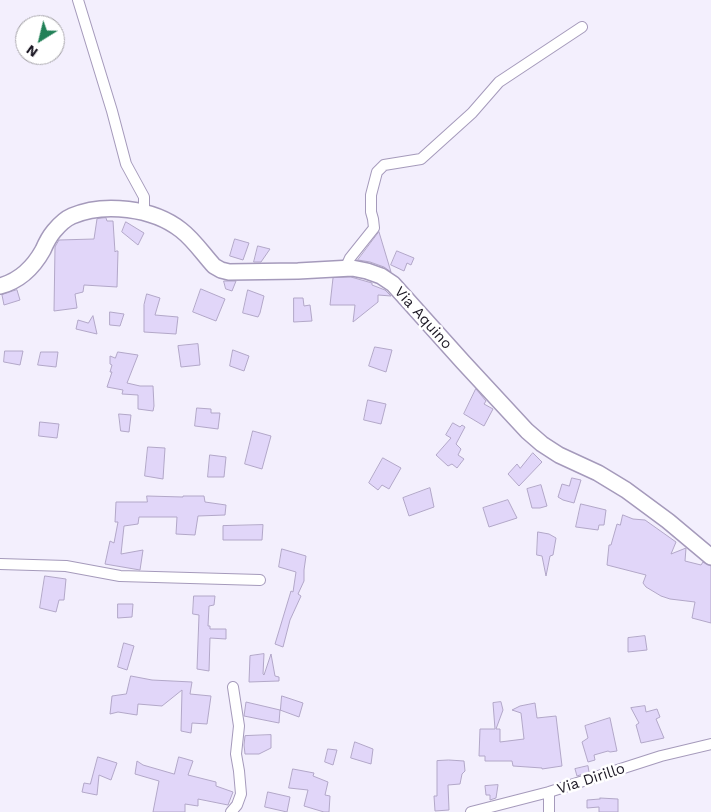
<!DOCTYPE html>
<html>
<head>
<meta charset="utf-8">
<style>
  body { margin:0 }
  #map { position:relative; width:711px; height:812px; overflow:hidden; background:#f3effd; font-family:"Work Sans",sans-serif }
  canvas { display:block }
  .north { position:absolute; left:15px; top:15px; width:50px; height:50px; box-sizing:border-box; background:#fff; border:1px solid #a4a2a7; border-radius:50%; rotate:216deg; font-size:14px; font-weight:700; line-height:20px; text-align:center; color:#1b1723 }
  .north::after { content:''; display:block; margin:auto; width:18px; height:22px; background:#218057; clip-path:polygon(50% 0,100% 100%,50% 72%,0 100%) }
</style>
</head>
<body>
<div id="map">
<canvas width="711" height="812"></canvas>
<div class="north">N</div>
</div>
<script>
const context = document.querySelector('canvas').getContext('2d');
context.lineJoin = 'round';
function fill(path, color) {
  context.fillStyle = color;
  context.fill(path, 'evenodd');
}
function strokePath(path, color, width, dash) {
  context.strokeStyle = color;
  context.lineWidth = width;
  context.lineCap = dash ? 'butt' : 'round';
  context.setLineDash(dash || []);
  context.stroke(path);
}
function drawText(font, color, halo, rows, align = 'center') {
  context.font = font + ' "Work Sans",sans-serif';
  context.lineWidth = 5;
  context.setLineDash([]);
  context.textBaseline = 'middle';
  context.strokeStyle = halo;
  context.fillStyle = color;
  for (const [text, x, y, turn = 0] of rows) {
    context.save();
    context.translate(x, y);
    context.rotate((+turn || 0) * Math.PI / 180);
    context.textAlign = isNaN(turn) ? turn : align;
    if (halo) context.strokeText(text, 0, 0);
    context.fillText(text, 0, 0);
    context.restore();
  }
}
const building = new Path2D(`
  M106 218 107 221H113L115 252 116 251H118L117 287 84 285 83 292 75 294 77 308 54 311 55 247 56 245 59 240 94 239 97 219Z
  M126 222 144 233 138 245 122 232Z
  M379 232 391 272 384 267 370 262 358 260Z
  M235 239 249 243 243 260 230 256Z
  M258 246 270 249 261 262H254Z
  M397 251 414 258 411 265 407 263 404 271 391 265Z
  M351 277 372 283V285L385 290 391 296 378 295V302L353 322 355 305H330L333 278Z
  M224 281H236L232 291 226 289Z
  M201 289 225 299 216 321 193 312Z
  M17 290 20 300 4 305 2 295Z
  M248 290 264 296 260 313 258 317 243 313Z
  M147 294 160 298 155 315 178 317 176 334 144 332V305Z
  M294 298H303L304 306 310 305 312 321 294 322Z
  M110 312 124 314 120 326 110 325Z
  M93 316 97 334 76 329 78 320 88 323Z
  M198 344 200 365 181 367 178 346Z
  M375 347 392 350 386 372 369 366Z
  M233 350 249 356 244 371 230 366Z
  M5 351H23L20 365 4 362Z
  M41 352H58L56 367 38 365Z
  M118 352 138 355 127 383 140 386H153L154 406 153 411 138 409V395L122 394 123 390 107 387 112 372H110L112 365 110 364V356L115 358Z
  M476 389 486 401 484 404 493 409 484 426 464 414Z
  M368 400 386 404 381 424 364 420Z
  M197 408 211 409V413H220L218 429 195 426Z
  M119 414 131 415 129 432 121 431Z
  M40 422 59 424 57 438 39 436Z
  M453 423 460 427 462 425 465 427 456 444 461 449 458 455 464 459 457 468 452 464 448 466 436 455 451 438 446 435Z
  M253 431 271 436 262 469 245 464Z
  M148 447 165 448 163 479 145 476Z
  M533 453 542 462 519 486 508 474 517 464 520 468Z
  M210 455 226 457 224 477H208Z
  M383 458 401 468 389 489 382 485 378 490 369 483Z
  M572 478 581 480 574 503 563 500 558 497 562 484 569 486Z
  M541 485 547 506 540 508H532L527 489Z
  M430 488 434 507 409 516 403 498Z
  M147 496 183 497V496H204L205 502 226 505 225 515 198 516 195 535 176 534 177 517H139L138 524 124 526 121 554 143 550 140 570 105 564 110 541 114 543 118 522H115L116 502H147Z
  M508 500 517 518 489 527 483 508Z
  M581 504 606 510 604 525H599L598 530 576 527Z
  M623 515 633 519 645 520 676 542 671 554 686 548 685 561 701 565 703 562 711 566V623L692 618 695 602 670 599 661 596 646 587 643 583 646 575 607 565 609 545H611L617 524 620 525Z
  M263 525 262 540H223V526Z
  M538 532 549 534 556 538 553 555 550 556 546 576 542 556 537 555Z
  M282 549 306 556 304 570V581L298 594 301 596 290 620 283 647 275 644 291 591 293 592 296 572 279 567Z
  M45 576 66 579 64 600H59L56 612 40 608Z
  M194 596H215L214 605 209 606 208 626H210V629H226V639L210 638 209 671 197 669 199 615 193 614Z
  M118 604H133L132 617 118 618Z
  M645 636 647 650 628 652V638Z
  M124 643 134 646 127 670 118 667Z
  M264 654 263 674 264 675 271 654 275 676 279 677V681L249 682 250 656Z
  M131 676 152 680 192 682 190 694 211 696 207 724 192 723 191 733 181 731 182 690 162 706 138 704 137 715 118 712 110 714 112 696 126 694Z
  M282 696 303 703 299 717 280 710 279 723 244 716 246 702 280 710Z
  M501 702 503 710 496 729H500V742L524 739 521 713 512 710 520 706 535 703 537 718 556 716 562 766 542 769V768L513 766 512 761H485V756H479L480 729H495L493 703Z
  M645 706 646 712 657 709 660 717 656 719 664 738 641 743 636 725 639 723 631 708Z
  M610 718 617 751 610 752 608 751 594 755 595 760 588 762 582 742 588 738 585 726Z
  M271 735V748L259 754H245L244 745 245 736Z
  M355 742 373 749 371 764 351 758Z
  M328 749 337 750 333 765 325 762Z
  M98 757 117 763 111 780 99 775 97 795 82 792 84 783 90 784Z
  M179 757 193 761 188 775 216 782V786L233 792 228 805 198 799V806L185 804V812H153L159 781 135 774 137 761 143 765 174 774Z
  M449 760 464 761 465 771 462 774 460 784 448 785 449 810 435 811 434 796H437V761Z
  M588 766 589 772 577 776 575 769Z
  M293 769 314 773 313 776 328 782 325 795 330 796 329 812H324L304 806 308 790 289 788Z
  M498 785 496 798 490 800V795H486L485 786Z
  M268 792 290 797 287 812 265 807Z
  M600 798 618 799V812H599V807L587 808V800L600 799Z`);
fill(building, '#e1d6f9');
strokePath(building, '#b2a7c8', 1);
const street = new Path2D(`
  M78 0 112 111 126 164 144 197V212
  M345 269 350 258 374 228 373 219 371 212V195L377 172 384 165 421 159 472 113 499 82 582 27
  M0 564 66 566 120 576 260 580
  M549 792V812
  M231 812 237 805 241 794 239 771 236 754 239 726 233 687
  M471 812 549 792 661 756 711 744`);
const secondary = new Path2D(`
  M0 286C19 281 33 268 43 250 46 243 49 237 54 231 59 225 65 219 72 216 104 202 153 208 181 230 194 240 203 254 214 266L221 270 229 272 298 271 352 268 367 271 381 276 393 284 463 362 527 431 542 444 559 455 598 473 626 490 668 521 711 557`);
strokePath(street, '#a59abb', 12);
strokePath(secondary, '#a59abb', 18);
strokePath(street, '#fff', 10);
strokePath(secondary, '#fff', 15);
drawText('15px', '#1b1723', '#fff', [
  ["Via Aquino",423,318,48],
  ["Via Dirillo",591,779,-18]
]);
</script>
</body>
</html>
